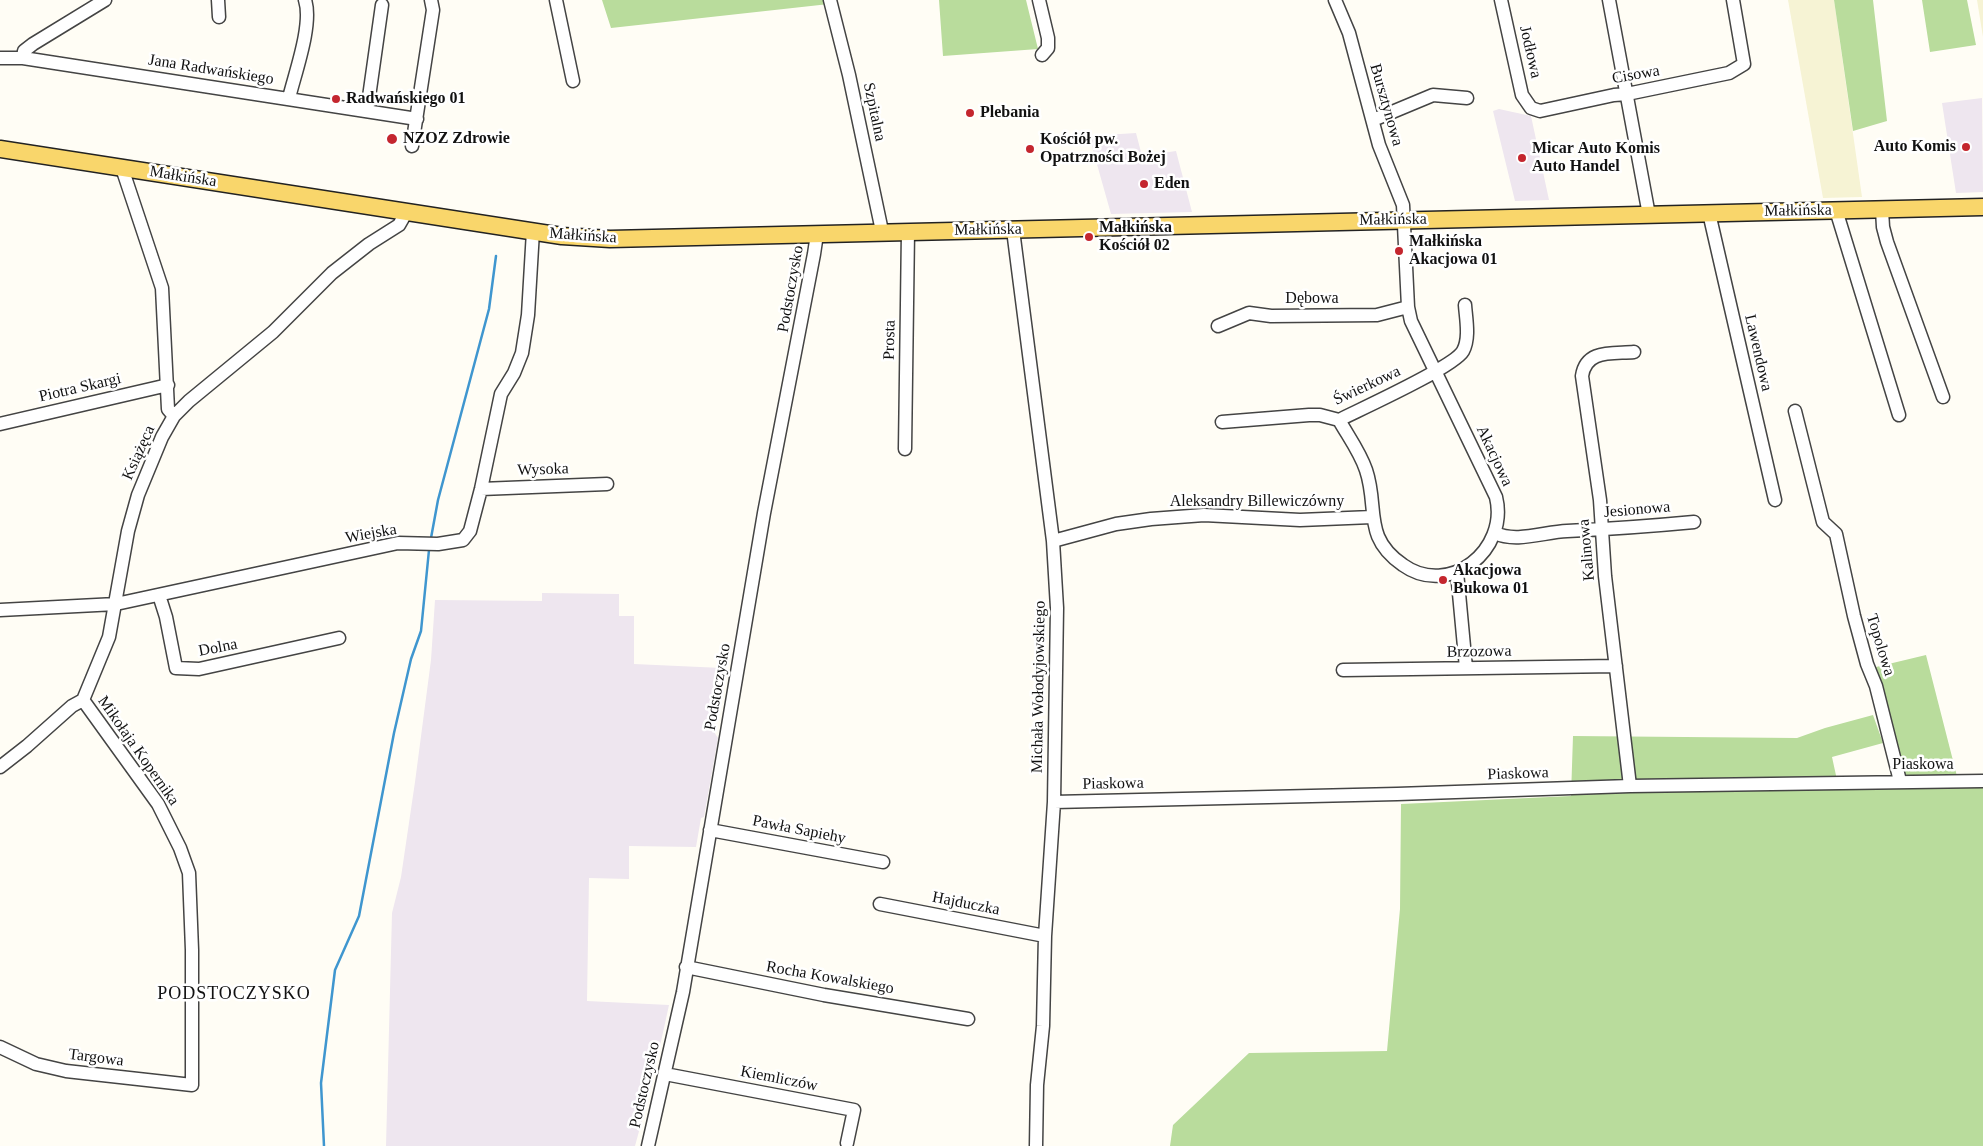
<!DOCTYPE html>
<html>
<head>
<meta charset="utf-8">
<style>
  body { margin:0 }
  canvas { display:block; background:#fffdf5 }
</style>
</head>
<body>
<canvas width="1983" height="1146"></canvas>
<script>
const context = document.querySelector('canvas').getContext('2d');
context.lineJoin = 'round';
function fill(path, color) {
  context.fillStyle = color;
  context.fill(path, 'evenodd');
}
function strokePath(path, color, width, dash) {
  context.strokeStyle = color;
  context.lineWidth = width;
  context.lineCap = dash ? 'butt' : 'round';
  context.setLineDash(dash || []);
  context.stroke(path);
}
function drawText(font, color, halo, rows, align = 'center') {
  context.font = font + ' "Times New Roman",serif';
  context.lineWidth = 5;
  context.setLineDash([]);
  context.textBaseline = 'middle';
  context.strokeStyle = halo;
  context.fillStyle = color;
  for (const [text, x, y, turn = 0] of rows) {
    context.save();
    context.translate(x, y);
    context.rotate((+turn || 0) * Math.PI / 180);
    context.textAlign = isNaN(turn) ? turn : align;
    if (halo) context.strokeText(text, 0, 0);
    context.fillText(text, 0, 0);
    context.restore();
  }
}
fill(new Path2D(`
  M1982 98 1983 192 1956 193 1942 103Z
  M1499 109 1531 116 1549 200 1515 201 1493 111Z
  M1136 133 1142 156 1176 151 1192 212 1111 214 1089 136Z
  M542 593 619 594V616H634V664L722 668 714 732 718 738 704 817 701 818 696 847 629 846V879L589 878 587 1001 669 1005 651 1087 635 1146H386L392 913 401 877 415 782 431 660 435 600 542 601Z`), '#eee6ef');
fill(new Path2D(`
  M1788 0H1834L1862 197 1823 198Z
  M1977 0H1983V37Z`), '#f6f3d4');
fill(new Path2D(`
  M602 0H827L829 4 611 28Z
  M939 0H1026L1038 49 943 56Z
  M1834 0H1873L1887 121 1853 131Z
  M1922 0H1967L1976 45 1930 52Z
  M1926 655 1960 788H1983V1146H1170L1173 1125 1249 1053 1387 1051 1400 909 1401 804 1571 796 1573 736 1797 738 1825 728 1873 715 1883 743 1832 757 1837 780H1904L1876 667Z`), '#b9dc9c');
strokePath(new Path2D(`
  M431 538 438 500 489 309 496 256
  M324 1146 321 1083 335 970 359 916 394 733 411 659 421 631 429 550`), '#3f96cf', 2.5);
const minor = new Path2D(`
  M218 0 219 17
  M556 0 573 81
  M830 0 849 75 882 231
  M1039 0 1048 38V48L1042 55
  M1335 0 1349 33 1379 145 1403 205 1408 307 1411 321 1496 497C1509 550 1449 598 1403 565 1362 537 1379 508 1366 470 1360 452 1348 436 1339 420
  M1501 0 1522 95 1531 108 1540 111 1614 95 1627 94 1729 73 1744 64 1733 0
  M1609 0 1649 215
  M0 58H23L417 119
  M23 58 24 51 33 44 105 0
  M289 98C295 73 313 24 305 0
  M367 111 382 5
  M1373 120 1433 95 1467 98
  M412 146 433 10 431 0
  M122 168 162 288 168 409 174 416
  M1836 210 1899 415
  M1882 210 1883 227 1887 242 1943 397
  M1709 213 1775 500
  M1013 230 1053 541 1057 608 1054 802 1045 936 1043 1026 1037 1085 1036 1146
  M1218 326 1249 313 1271 316 1377 315 1408 307
  M1795 411 1823 522 1836 534 1854 616 1867 664 1876 686 1900 781
  M1222 422 1309 415H1320L1339 420C1361 409 1454 367 1463 351 1470 338 1466 319 1465 305
  M0 424 168 385
  M905 449 908 231
  M481 489 607 484
  M1495 533C1516 543 1544 532 1567 531 1609 529 1652 526 1694 522
  M1053 541 1116 524 1151 519 1204 515 1300 520 1372 517
  M1457 572 1466 668
  M159 595 166 617 176 668 199 669 339 638
  M0 610 116 604 398 543 438 544 463 540 470 531 481 489 501 394 514 373 522 353 528 315 533 231
  M1343 670 1616 666
  M0 767 27 746 72 706 83 700 109 637 128 531 138 495 162 437 174 416 189 401 273 332 332 273 369 244 399 225 407 211
  M1630 786 1605 576 1600 500 1582 376C1586 349 1612 354 1634 352
  M1054 802 1397 794 1630 786 1983 781
  M710 830 883 862
  M880 904 1045 936
  M686 967 824 995 968 1019
  M0 1047 36 1064 66 1071 192 1085V950L189 873 180 848 158 804 83 700
  M665 1074 854 1110 847 1143
  M648 1146 683 992 764 513 814 254 817 234`);
const major = new Path2D(`
  M0 149 562 236 610 239 1983 207`);
strokePath(minor, '#444', 15);
strokePath(major, '#222', 19);
strokePath(minor, '#fff', 12);
strokePath(major, '#f9d66b', 16);
for (const [x, y, r, color] of [
  [336,99,5,"#c4262e"],
  [970,113,5,"#c4262e"],
  [392,139,6,"#c4262e"],
  [1966,147,5,"#c4262e"],
  [1030,149,5,"#c4262e"],
  [1522,158,5,"#c4262e"],
  [1144,184,5,"#c4262e"],
  [1089,237,5,"#c4262e"],
  [1399,251,5,"#c4262e"],
  [1443,580,5,"#c4262e"]
]) {
  const dot = new Path2D();
  dot.arc(x, y, r, 0, 2 * Math.PI);
  context.fillStyle = color;
  context.fill(dot);
  strokePath(dot, '#fff', 2);
}
drawText('16px', '#111', '#fff', [
  ["Jodłowa",1530,52,77],
  ["Jana Radwańskiego",211,70,9],
  ["Cisowa",1636,75,-10],
  ["Bursztynowa",1386,105,74],
  ["Szpitalna",874,112,78],
  ["Małkińska",183,177,9],
  ["Małkińska",1798,211,-1],
  ["Małkińska",1393,220,-1],
  ["Małkińska",988,230,-1],
  ["Małkińska",583,236,4],
  ["Podstoczysko",791,289,-80],
  ["Dębowa",1312,299],
  ["Prosta",890,340,-89],
  ["Lawendowa",1758,353,77],
  ["Świerkowa",1367,386,-25],
  ["Piotra Skargi",80,388,-13],
  ["Książęca",139,453,-66],
  ["Akacjowa",1494,456,65],
  ["Wysoka",543,470,-2],
  ["Aleksandry Billewiczówny",1257,502],
  ["Jesionowa",1637,510,-5],
  ["Wiejska",371,534,-10],
  ["Kalinowa",1587,550,-95],
  ["Topolowa",1880,645,73],
  ["Dolna",218,648,-11],
  ["Brzozowa",1479,652,-1],
  ["Podstoczysko",718,687,-80],
  ["Michała Wołodyjowskiego",1039,687,-89],
  ["Mikołaja Kopernika",138,751,55],
  ["Piaskowa",1923,765],
  ["Piaskowa",1518,774,-2],
  ["Piaskowa",1113,784,-1],
  ["Pawła Sapiehy",799,830,11],
  ["Hajduczka",966,904,11],
  ["Rocha Kowalskiego",830,978,10],
  ["Targowa",96,1058,7],
  ["Kiemliczów",779,1079,11],
  ["Podstoczysko",645,1085,-77]
]);
drawText('bold 16px', '#111', '#fff', [
  ["Radwańskiego 01",346,99],
  ["Plebania",980,113],
  ["NZOZ Zdrowie",403,139],
  ["Kościół pw.",1040,140],
  ["Opatrzności Bożej",1040,158],
  ["Auto Komis",1956,147,"right"],
  ["Micar Auto Komis",1532,149],
  ["Auto Handel",1532,167],
  ["Eden",1154,184],
  ["Małkińska",1099,228],
  ["Kościół 02",1099,246],
  ["Małkińska",1409,242],
  ["Akacjowa 01",1409,260],
  ["Akacjowa",1453,571],
  ["Bukowa 01",1453,589]
], 'left');
context.letterSpacing = '1px';
drawText('18px', '#111', '#fff', [
  ["PODSTOCZYSKO",234,994]
]);
context.letterSpacing = '0px';
</script>
</body>
</html>
